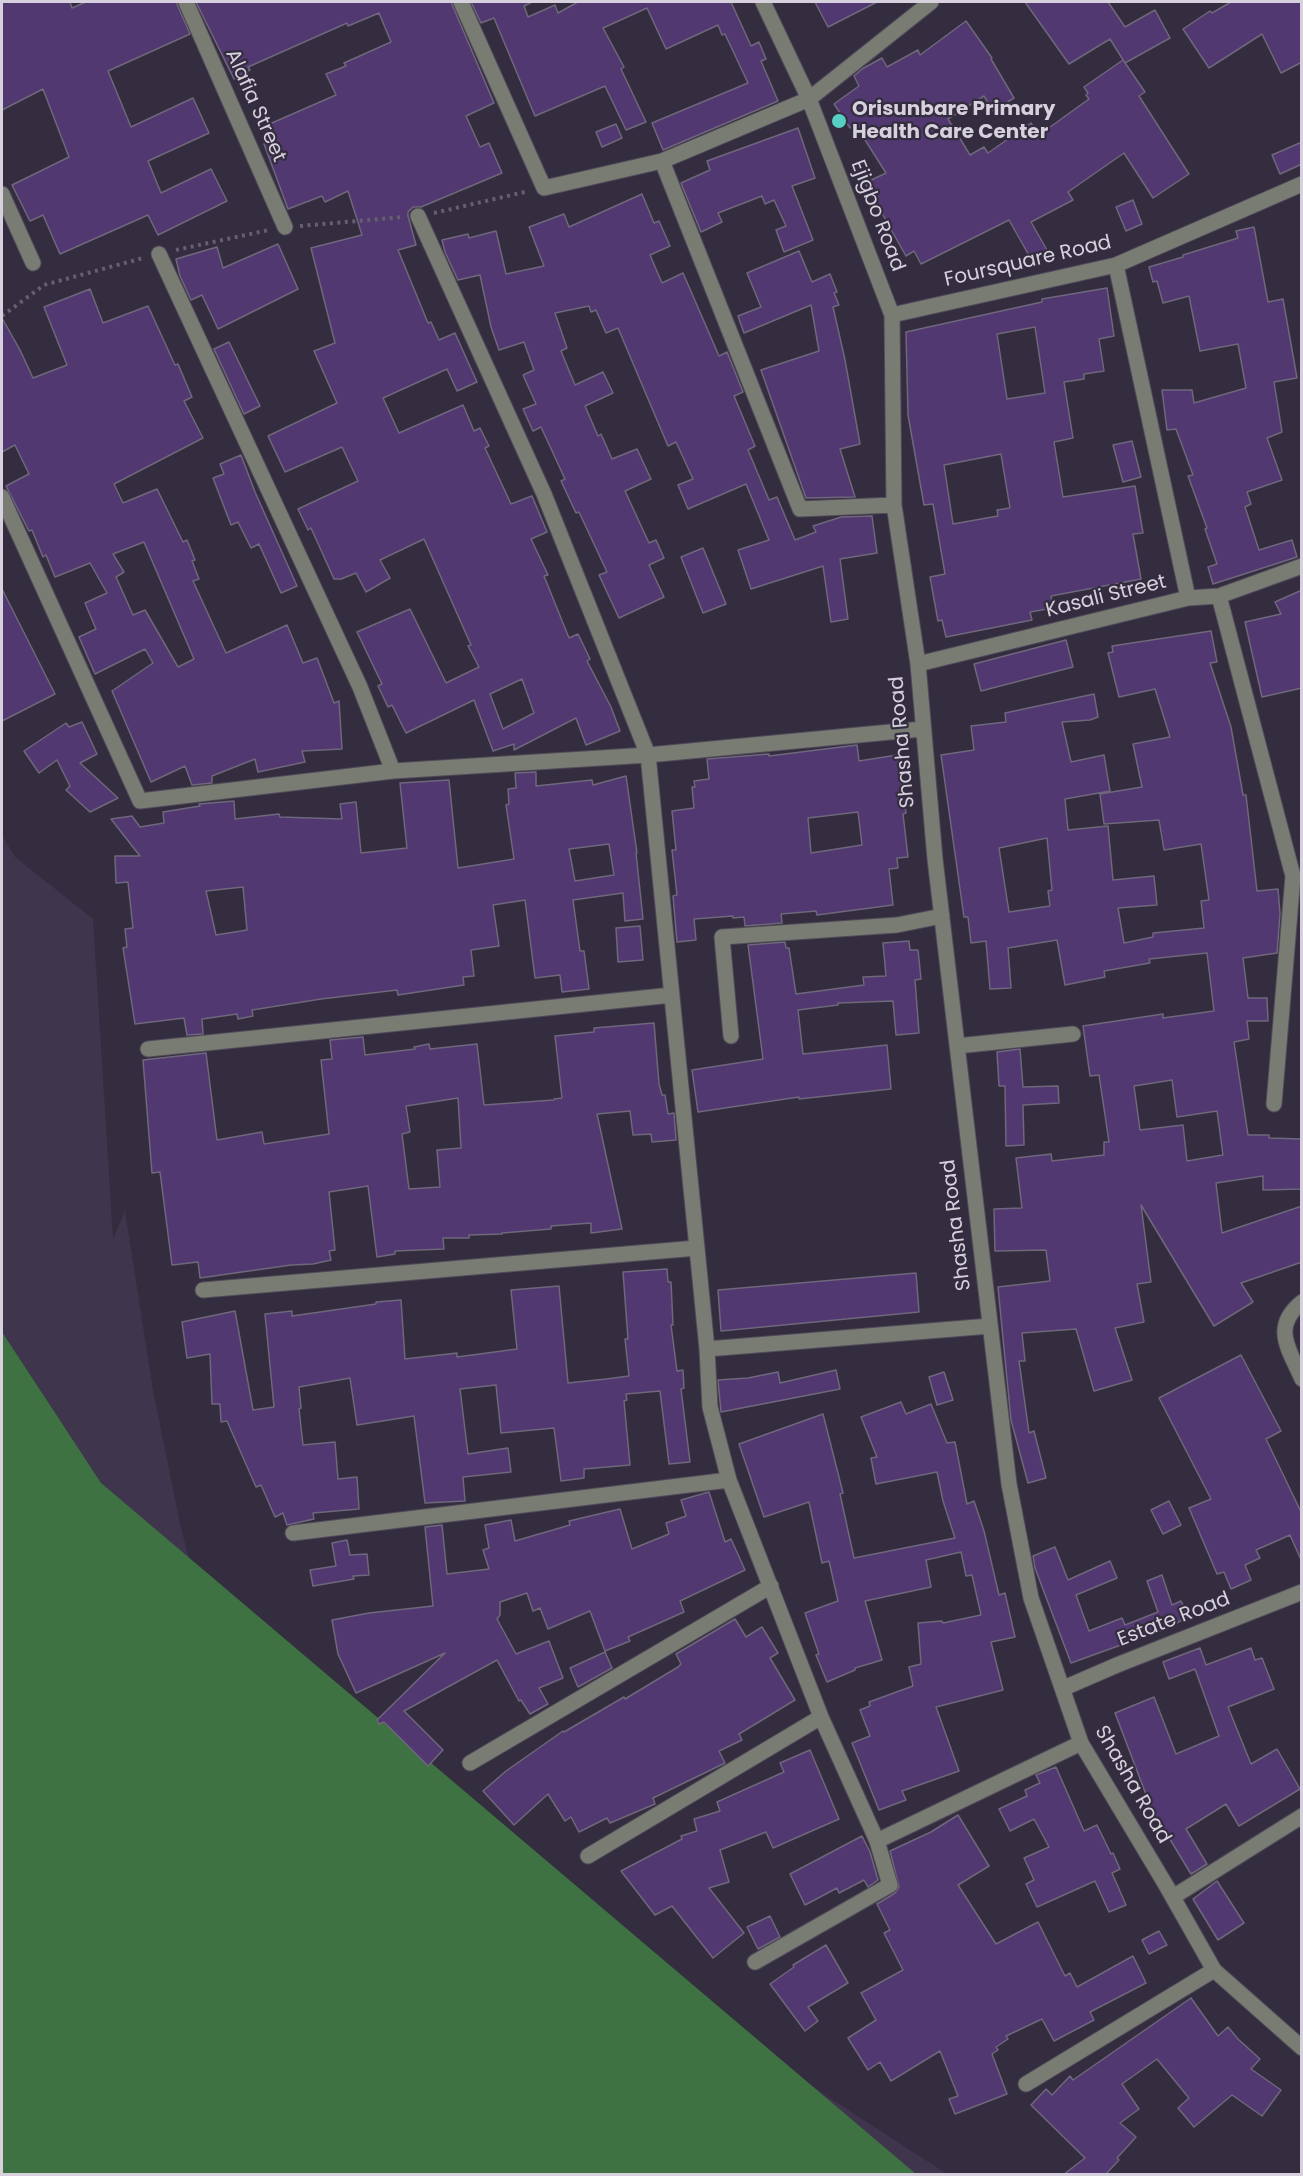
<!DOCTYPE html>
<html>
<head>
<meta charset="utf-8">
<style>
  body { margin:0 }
  #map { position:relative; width:1303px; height:2176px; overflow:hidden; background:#342d3f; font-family:Poppins,sans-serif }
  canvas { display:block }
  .frame { position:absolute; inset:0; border:3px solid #d6d1dd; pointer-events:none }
</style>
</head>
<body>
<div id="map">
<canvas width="1303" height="2176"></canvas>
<div class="frame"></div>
</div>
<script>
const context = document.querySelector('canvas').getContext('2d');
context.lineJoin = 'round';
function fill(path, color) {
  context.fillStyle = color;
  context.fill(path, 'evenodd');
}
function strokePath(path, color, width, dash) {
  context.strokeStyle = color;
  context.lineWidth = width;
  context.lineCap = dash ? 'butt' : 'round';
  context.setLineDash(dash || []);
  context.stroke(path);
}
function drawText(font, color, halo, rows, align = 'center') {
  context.font = font + ' Poppins,sans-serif';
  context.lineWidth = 4.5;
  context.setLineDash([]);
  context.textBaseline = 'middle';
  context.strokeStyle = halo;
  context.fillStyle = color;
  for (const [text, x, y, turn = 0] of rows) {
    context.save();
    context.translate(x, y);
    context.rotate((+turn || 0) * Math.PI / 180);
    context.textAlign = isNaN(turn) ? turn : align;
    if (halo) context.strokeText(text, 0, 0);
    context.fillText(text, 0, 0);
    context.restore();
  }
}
fill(new Path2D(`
  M2 835 15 857 93 919 113 1239 125 1211 153 1390 180 1524 197 1590 765 2056 947 2174H2Z`), '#3f354d');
fill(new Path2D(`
  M2 1332 101 1483 916 2174H2Z`), '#3e7242');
const building = new Path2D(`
  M2 2H70L72 8 86 2H176L190 34 108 71 131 127 193 98 209 133 148 161 161 193 211 169 227 201 158 235 148 215 60 254 43 215 30 221 12 185 69 157 43 89 2 110Z
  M196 2H451L494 103 466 116 480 147 489 143 502 173 421 207H413L408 212V216L416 245 398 250 428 323 431 322 439 340 455 333 477 382 457 391 447 369 383 398 399 433 463 405 474 431 480 428 489 446 485 448 511 504 532 496 547 532 531 539 548 575 544 576 569 638 578 634 590 659 587 661 611 707 620 731 586 745 576 718 514 750V744L493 751 474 700 406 733 392 705 388 707 378 686 382 684 357 632 410 609 446 683 479 667 468 646 471 645 424 539 380 560 390 578 366 592 356 573 341 579H334L311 528 308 530 298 509 358 481 342 447 285 472 268 436 337 403 314 351 335 343 311 248 362 235 348 191 325 202 322 196 288 209 264 144 272 141 265 126 336 95 326 74 346 66 344 63 391 42 379 13 348 26 347 23 248 67 250 70 234 79ZM522 679 534 713 503 729 490 694Z
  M471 2H532L524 6 528 17 555 5 558 13 578 2H731L751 46 759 42 766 59 761 61 778 101 663 150 652 123 748 83 725 34 722 35 718 25 666 49 647 8 603 28 624 67 621 69 646 122 626 130 605 86 535 116 494 18 481 23Z
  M815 2H877L828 27Z
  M1025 2H1108L1125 27 1155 10 1170 38 1125 63 1110 39 1069 64Z
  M1231 2H1302V62L1281 73 1262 34 1209 68 1183 29 1210 11 1212 13Z
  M966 21 992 58 991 59 1014 98 993 111 984 96 948 119 970 155 984 147 988 153 1031 123 1039 135 1089 99 1086 95 1088 93 1084 87 1123 60 1145 92 1139 96 1189 174 1153 198 1124 153 1068 192 1073 200 1031 222 1047 250 1031 259 1009 220 921 264 914 251 906 256 865 183 886 173 855 124 850 128 834 104 859 86 854 76 862 69 882 58 887 67 918 50 920 55Z
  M616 124 622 138 602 147 596 132Z
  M798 128 815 178 792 186 813 240 784 252 776 230 786 226 774 200 765 204 762 196 718 213 722 222 701 232 681 183 710 170 707 161Z
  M1302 142V164L1280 174 1272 155Z
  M642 194 654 223 659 221 670 246 650 255 662 283 683 273 719 356 727 352 743 392 734 396 755 446 748 450 769 500 777 497 795 540 816 532 813 526 841 517 872 516 877 553 840 559 848 619 831 622 823 566 751 589 738 550 769 540 746 484 688 509 678 485 693 479 676 442 668 446 618 328 606 333 596 310 591 312 589 306 555 313 567 348 561 351 575 385 603 372 613 393 585 406 598 436 601 434 612 459 637 449 651 479 625 491 649 543 656 540 664 558 649 565 664 597 619 618 599 575 607 572 579 512 576 513 561 481 565 479 541 427 533 431 523 409 536 404 523 375 534 370 524 342 499 350 491 327 480 275 458 280 445 252 442 240 468 234 469 238 496 231 506 274 544 266 529 227 564 214 569 227Z
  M1133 200 1142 224 1126 231 1116 207Z
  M1254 227 1268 302 1283 299 1297 378 1274 382 1282 432 1267 438 1282 480 1247 492 1251 504 1245 507 1259 550 1292 540 1297 557 1213 584 1208 567 1217 564 1205 529 1207 528 1188 476 1193 475 1176 429 1167 430 1162 390H1192L1194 403 1246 388 1238 344 1200 351 1189 296 1163 303 1157 281 1153 282 1149 267 1183 257V255L1238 238 1236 231Z
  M278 244 298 289 218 329 202 295 191 300 180 276 176 259 217 247 223 268Z
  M799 251 812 282 830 274 837 292 834 293 839 305 833 307 845 360 860 444 840 449 855 497 806 498 761 370 819 351 811 305 744 333 738 316 761 307 747 273Z
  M1107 288 1114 336 1099 339 1104 371 1084 374V379L1064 382 1073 438 1054 442 1063 497 1135 486 1143 533 1133 534 1141 579 1051 596 1053 608 1030 612 1032 620 946 637 942 620 938 621 930 577 945 574 933 504 924 505 908 415 906 332 1042 302V299ZM1035 327 1045 393 1007 399 997 334ZM1001 454 1010 508 997 510 998 516 953 524 944 465Z
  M90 289 103 323 148 306 175 365 178 364 192 397 184 401 203 438 114 484 123 503 157 489 183 542 187 540 195 560 192 561 199 579 193 581 226 653 287 625 303 663 317 658 334 703 339 701 342 749 302 751 305 762 258 772 255 759 212 776V783L192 785 185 766 151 782 112 691 153 663 145 649 95 674 79 637 96 629 85 603 107 593 90 563 55 577 46 555 43 557 32 530 29 531 6 486 29 474 15 445 2 452V318L20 350 33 378 67 365 44 307ZM144 542 194 659 178 667 145 610 133 615 116 577 124 572 113 554Z
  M229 342 260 406 244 414 214 349Z
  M1132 441 1141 477 1123 482 1113 445Z
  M241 455 255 492 297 586 281 593 259 544 251 548 238 522 231 525 213 478 224 474 220 464Z
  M703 548 726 604 703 613 681 557Z
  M2 589 55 694 2 721Z
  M1302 590V688L1262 697 1245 622 1281 614 1275 602Z
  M1211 631 1217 662 1210 663 1231 727 1243 795H1246L1257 891 1278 889 1280 914 1277 953 1243 958 1248 998H1267L1268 1021H1247L1249 1039 1234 1042 1248 1135H1269V1138L1302 1139V1189L1263 1190V1176L1216 1183 1222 1233 1302 1206V1262L1241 1283 1253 1302 1214 1326 1141 1205 1151 1282 1137 1284 1144 1322 1115 1328 1132 1380 1094 1391 1076 1329 1022 1333 1025 1361H1019L1029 1433 1034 1431 1046 1478 1028 1483 1011 1420 998 1287 1050 1281 1046 1250 995 1251 994 1209 1022 1208 1016 1158 1051 1154 1052 1161 1104 1155V1142H1109L1099 1075 1090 1076 1083 1026 1163 1014V1018L1214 1011 1207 953 1149 959 1150 963 1104 971 1105 977 1065 985 1057 940 1008 948 1011 988 990 989 986 941 971 943 968 917H964L941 755 974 750 971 726 1006 722 1005 713 1094 694 1098 717 1090 720 1062 722 1071 762 1104 755 1110 791 1065 799 1068 830 1108 826 1113 880 1154 876 1157 905 1118 908 1124 943 1153 937V933L1204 928 1201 901 1209 900 1201 844 1164 850 1159 820 1104 824 1100 794 1142 787 1133 744 1170 737 1155 689 1119 697 1108 653 1113 652 1112 646ZM1047 838 1052 890 1048 891 1050 906 1009 912 999 848ZM1172 1080 1177 1117 1217 1111 1223 1155 1187 1161 1183 1125 1140 1130 1134 1086Z
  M1066 640 1073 667 981 691 974 664Z
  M82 722 97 754 80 763 118 798 90 812 66 790 70 786 57 760 39 773 24 751 66 723 69 727Z
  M857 745 859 761 897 755 906 813 903 814 908 857 897 858 898 868 889 869 893 905 817 915 816 911 781 914 782 923 745 926 744 917 733 918V916L694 919 696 940 677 942 673 896 677 895 672 850H676L672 811 694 808 692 787H695L694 781 709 779 707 759 769 754V756ZM858 812 862 845 811 853 808 818Z
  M536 772V786L592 780 593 785 626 776 637 853H636L643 919 625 921 623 893 573 900 580 951H584L589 989 562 992 560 975 535 978 525 900 493 905 499 946 471 950 474 976 463 977 464 985 398 995 397 990 321 999 252 1010 253 1016 238 1019 237 1014 202 1019 203 1034 187 1035 184 1018 135 1024 123 948 127 947 125 929 133 928 128 882 116 883 115 856H140L111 819 132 816 140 827 164 823 163 812 200 806 199 804 234 801 235 819 279 814 280 817 342 819 340 804 356 802 361 853 407 848 400 783 449 780 458 868 514 859 506 805 509 804 508 789 516 788 515 773ZM609 844 614 875 575 881 569 849ZM243 887 247 930 216 935 206 891Z
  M640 926 643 960 618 962 616 928Z
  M909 941 910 950H918L921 979 915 980 919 1033 896 1035 893 1001 838 1003V1005L798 1010 803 1054 887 1045 891 1089 799 1099V1097L698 1112 692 1070 763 1059 748 945 785 942 786 948H789L796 994 864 985 863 977 886 976 883 943Z
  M654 1023 659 1084 662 1095H665L668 1114 674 1113 676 1140 652 1142 651 1134 633 1135 630 1111 597 1114 622 1229 591 1233V1223L551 1226V1229L502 1233V1234L469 1235V1238H443L444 1249 395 1251V1254L377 1257 368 1186 329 1192 335 1250 329 1251 331 1260 313 1264 291 1265 200 1278 198 1262 172 1265 160 1172 152 1173 143 1060 206 1053 217 1140 262 1132 264 1144 329 1134 321 1060 332 1059 330 1040 363 1037 365 1055 415 1049 414 1047 429 1044 430 1049 477 1044 484 1105 554 1100V1099L562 1098 555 1036 594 1032V1028ZM458 1098 461 1148 437 1150 440 1187 409 1189 402 1134 410 1132 406 1106Z
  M1020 1049 1023 1087 1058 1086 1059 1103 1023 1105 1024 1145 1006 1146 1005 1086H999L997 1052Z
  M667 1269 668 1282H671L673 1325H671L677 1371 683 1370 684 1388 681 1389 690 1462 669 1464 660 1391 626 1394 627 1400 624 1401 630 1465 584 1469V1478L561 1481 554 1428 501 1433 496 1385 460 1389 468 1454 508 1448 511 1472 463 1477 465 1501 425 1503 414 1416 357 1425 350 1378 299 1387 301 1408 299 1409 303 1445 335 1442 338 1479 357 1477 359 1509 313 1513 314 1519 287 1525 283 1513 275 1517 261 1485 256 1487 227 1421 221 1422 220 1404H212L210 1354 187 1358 182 1322 235 1311 253 1410 274 1407 265 1314 292 1311V1316L376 1304V1302L401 1300 405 1359 457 1353V1357L517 1349 511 1290 559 1286 568 1383 606 1379 629 1376 625 1339H628L623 1272Z
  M916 1273 919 1312 721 1331 718 1290Z
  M1241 1355 1281 1431 1266 1439 1302 1514V1562L1290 1535 1256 1550 1260 1558 1245 1565 1251 1580 1231 1589 1224 1572 1217 1574 1189 1508 1211 1499 1159 1398Z
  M836 1370 840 1389 721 1412 718 1380 748 1378 778 1372 780 1383Z
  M944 1372 953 1400 937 1405 929 1377Z
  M901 1402 906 1414 931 1404 947 1443 955 1442 967 1504 974 1501 984 1531 999 1595 1005 1593 1015 1637 991 1642 1003 1690 936 1707 959 1771 902 1791 906 1800 879 1810 852 1743 870 1736 860 1710 870 1706 869 1702 913 1686 909 1667 921 1664 918 1623 942 1621 943 1623 981 1615 972 1575 966 1576 961 1552 926 1560 931 1587 865 1601 882 1660 855 1668V1670L827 1682 816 1655 819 1654 805 1613 838 1601 829 1561 822 1563 809 1502 764 1517 739 1444 823 1414 843 1493 840 1494 854 1558 955 1538 943 1501 937 1472 876 1484 871 1458 877 1457 861 1417Z
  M709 1492 725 1542 731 1539 745 1570 680 1601 684 1612 628 1637 630 1641 605 1651 590 1611 548 1629 540 1608 533 1611 527 1593 500 1602V1615L497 1619 516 1654 549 1641 563 1678 539 1688 548 1704 530 1714 521 1700 519 1701 497 1660 404 1711 443 1750 428 1766 384 1722 379 1724 377 1720 445 1653 356 1693 338 1654 332 1620 369 1613 433 1606 425 1527 442 1525 447 1574 489 1569 483 1550 489 1548 485 1525 511 1520 515 1541 570 1525 569 1521 620 1509 632 1549 669 1534 666 1523 686 1516 681 1500Z
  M1169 1501 1181 1525 1163 1534 1151 1510Z
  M347 1540 350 1555 367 1554 369 1575 353 1576 354 1579 313 1586 310 1570 336 1566 332 1543Z
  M1055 1547 1068 1580 1110 1561 1117 1578 1076 1595 1089 1631 1122 1618 1125 1625 1158 1612 1147 1581 1162 1575 1172 1605 1181 1601 1189 1616 1168 1628 1071 1663 1035 1568 1033 1556Z
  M735 1619 746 1637 762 1627 778 1653 770 1658 795 1700 739 1734 742 1740 719 1751 725 1763 653 1798 655 1804 610 1823 607 1818 579 1832 571 1817 565 1821 548 1794 514 1825 483 1791 506 1771 563 1731 564 1732 624 1697 625 1699 678 1667 681 1664 676 1654Z
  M1200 1648 1206 1665 1251 1648 1255 1660 1262 1658 1274 1689 1228 1707 1251 1764 1277 1749 1300 1789 1239 1826 1226 1804 1186 1829 1207 1864 1191 1874 1145 1798 1147 1797 1115 1713 1154 1697 1176 1754 1219 1736 1195 1669 1169 1679 1163 1662Z
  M605 1652 612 1668 578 1687 570 1668Z
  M810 1750 839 1819 773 1848 766 1832 720 1850 729 1882 709 1888 744 1933 713 1958 672 1906 655 1915 621 1871 682 1839 681 1836 697 1831 694 1819 720 1811 717 1802 784 1772 780 1763Z
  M1056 1767 1084 1831 1097 1825 1111 1854 1113 1853 1120 1869 1112 1873 1126 1905 1109 1912 1095 1881 1037 1907 1026 1884 1034 1880 1024 1858 1049 1847 1034 1819 1010 1831 999 1809 1027 1796 1025 1790 1040 1783 1036 1775Z
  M958 1815 989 1866 958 1885 996 1944 1038 1922 1065 1976 1070 1973 1077 1987 1133 1956 1146 1983 1090 2012 1094 2020 1054 2041 1042 2019 1006 2036 1008 2039 996 2047 998 2050 992 2054 1007 2094 955 2114 949 2099 958 2096 940 2051 891 2081 880 2062 868 2070 848 2038 876 2020 861 1993 903 1970 884 1933 890 1930 877 1904 895 1893 899 1887 890 1851 931 1832Z
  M862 1836 870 1852 878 1880 868 1887 864 1880 839 1893 837 1888 805 1905 790 1874Z
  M1217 1881 1244 1923 1218 1940 1193 1899Z
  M770 1916 780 1937 758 1949 747 1927Z
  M1159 1931 1167 1945 1149 1954 1142 1940Z
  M826 1945 848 1983 808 2007 818 2021 805 2031 770 1984 794 1967 793 1965Z
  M1191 1998 1218 2036 1228 2027 1238 2039 1260 2059 1251 2069 1281 2090 1262 2116 1232 2095 1194 2127 1178 2108 1189 2098 1157 2059 1122 2084 1139 2109 1120 2123 1136 2137 1117 2158 1119 2160 1105 2175H1063L1085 2158 1031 2105 1046 2089 1052 2095 1070 2076 1073 2080Z`);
fill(building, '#513870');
strokePath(building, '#6f677c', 1.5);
const minor = new Path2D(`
  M186 2 285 227
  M461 2 544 188 662 161 809 99 931 2
  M763 2 809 99 892 315 894 505 918 664 935 859 1009 1484 1031 1598 1081 1743 1167 1887 1214 1970 1302 2048
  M662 161 800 509 894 505
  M2 194 33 263
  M418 216 544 494 648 755 707 1349 710 1407 729 1480 821 1717 877 1841 1081 1743
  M159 254 360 687 393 771
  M1116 265 1188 598
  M892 315 1116 265 1302 184
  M2 497 140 801 393 771 648 755 922 729
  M1219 596 1293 876 1274 1104
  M918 664 1188 598 1219 596 1302 566
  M731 1036 722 937 897 925 942 916
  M957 1046 1073 1034
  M148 1049 672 995
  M203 1290 697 1248
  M1302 1302C1271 1327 1289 1349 1302 1379
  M707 1349 990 1326
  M293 1533 729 1480
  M1064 1688 1117 1665 1302 1592
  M470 1763 771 1586
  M588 1856 821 1717
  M1173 1897 1302 1816
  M755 1962 890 1885 877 1841
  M1026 2084 1214 1970`);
strokePath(minor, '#514b5b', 17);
strokePath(new Path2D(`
  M434 213 529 191
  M300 226 403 217
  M176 250 269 230
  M2 316 44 285 143 258`), '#655f6f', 4, [3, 4.5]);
strokePath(minor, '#797c72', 15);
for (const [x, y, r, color] of [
  [839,121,8,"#57cec2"]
]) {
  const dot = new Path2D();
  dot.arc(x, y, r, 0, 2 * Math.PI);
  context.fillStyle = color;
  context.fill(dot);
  strokePath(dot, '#342d3f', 2);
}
drawText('20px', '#d6d1dd', '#342d3f', [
  ["Alafia Street",255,106,66],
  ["Ejigbo Road",877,216,69],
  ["Foursquare Road",1028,262,-13],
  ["Kasali Street",1106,597,-14],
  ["Shasha Road",903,742,-95],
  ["Shasha Road",957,1225,-97],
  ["Estate Road",1174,1620,-21],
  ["Shasha Road",1132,1785,60]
]);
drawText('bold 20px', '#d6d1dd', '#342d3f', [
  ["Orisunbare Primary",852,110],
  ["Health Care Center",852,133]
], 'left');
</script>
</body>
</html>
